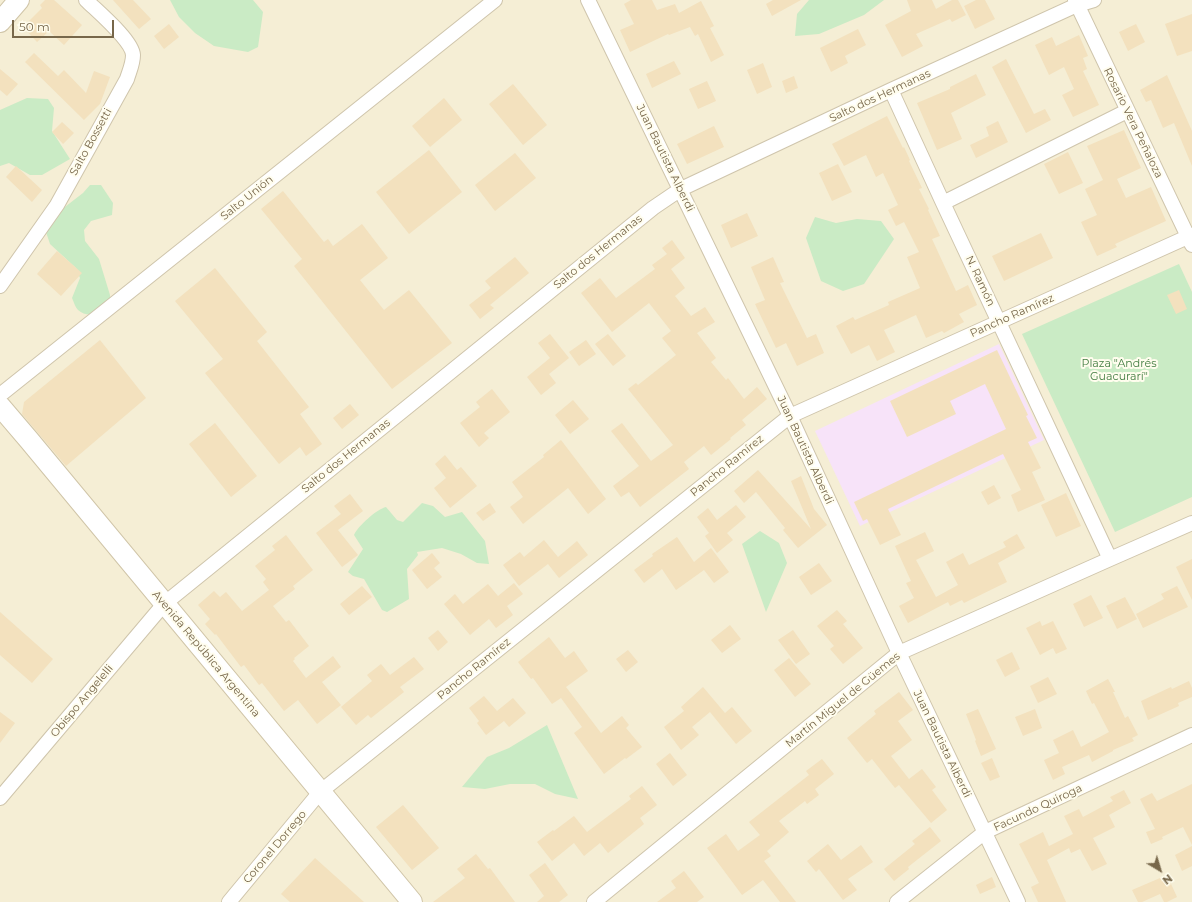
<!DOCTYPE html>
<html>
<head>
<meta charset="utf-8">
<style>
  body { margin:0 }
  #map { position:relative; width:1192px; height:902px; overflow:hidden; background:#fdfae7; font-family:Montserrat,sans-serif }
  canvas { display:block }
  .north { position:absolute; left:1140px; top:850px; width:40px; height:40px; -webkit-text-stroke:3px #fffdee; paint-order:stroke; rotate:142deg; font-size:11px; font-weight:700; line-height:16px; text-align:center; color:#77674a }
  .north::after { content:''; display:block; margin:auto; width:14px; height:18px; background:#77674a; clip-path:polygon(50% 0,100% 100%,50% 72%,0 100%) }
  .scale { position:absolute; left:12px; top:20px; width:102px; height:18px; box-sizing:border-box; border:2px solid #77674a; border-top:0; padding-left:5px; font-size:12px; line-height:14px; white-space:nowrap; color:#77674a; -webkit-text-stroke:3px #fffdee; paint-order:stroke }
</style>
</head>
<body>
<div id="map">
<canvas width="1192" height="902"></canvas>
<div class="north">N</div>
<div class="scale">50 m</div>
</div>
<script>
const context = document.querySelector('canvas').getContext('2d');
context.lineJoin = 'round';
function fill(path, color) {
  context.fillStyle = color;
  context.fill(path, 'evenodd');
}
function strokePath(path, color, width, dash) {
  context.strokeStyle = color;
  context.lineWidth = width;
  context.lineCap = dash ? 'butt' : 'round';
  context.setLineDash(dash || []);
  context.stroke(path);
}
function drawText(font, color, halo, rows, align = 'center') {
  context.font = font + ' Montserrat,sans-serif';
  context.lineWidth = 4;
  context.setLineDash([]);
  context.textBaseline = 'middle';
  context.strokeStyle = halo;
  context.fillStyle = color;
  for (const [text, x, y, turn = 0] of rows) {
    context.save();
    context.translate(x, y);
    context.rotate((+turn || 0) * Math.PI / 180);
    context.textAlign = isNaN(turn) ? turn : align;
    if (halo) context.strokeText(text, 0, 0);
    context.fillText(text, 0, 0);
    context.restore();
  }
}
fill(new Path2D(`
  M0 0H1192V902H0Z`), '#f5eed5');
fill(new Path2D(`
  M999 344 1044 440 860 526 815 431Z`), '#f7e3f9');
fill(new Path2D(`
  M170 0H253L263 12 258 47 248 52 214 46 195 33 179 17Z
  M809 0H884L864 15 819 34 795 36 797 14Z
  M27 98 48 99 54 108 52 131 70 159 42 175H30L9 163 0 166V110Z
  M90 185H101L113 203 112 215 91 221 84 230 85 241 99 259 110 295V306C101 313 88 319 78 310 75 307 74 302 72 298L80 278 76 268 50 244 46 232 48 220 83 193Z
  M815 217 836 223 857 219 881 221 894 239 864 284 843 291 821 281 806 238Z
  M1179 264 1192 292V497L1115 532 1022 334Z
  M422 503 433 506 445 517 462 512 485 541 489 564 477 563 461 554 442 548 417 552 418 555 407 569 409 599 387 612 382 610 364 579 353 576 348 572 363 549 354 535C358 526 377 509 386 507L397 520 403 522Z
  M760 531 779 543 787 563 766 612 742 544Z
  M547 725 578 799 555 794 535 784H510L485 789 462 787 487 757 509 748Z`), '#caebc5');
fill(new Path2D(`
  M45 0H54L82 25 64 45 49 31 37 42 23 27 42 8 40 5Z
  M113 0H133L151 19 139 29Z
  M631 0H652L657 10 675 4 679 13 701 1 714 26 710 28 724 55 711 62 698 34 695 36 690 27 669 35 668 34 630 52 620 30 634 24 624 4Z
  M773 0H801L772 16 766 4Z
  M907 0H932L936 9 952 0H958L966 15 952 22 950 19 916 34 923 46 902 57 885 25 911 11Z
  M976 0H985L995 19 975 29 964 6Z
  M1192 14V51L1177 56 1165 24Z
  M169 24 179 37 164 49 154 36Z
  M1136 24 1145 42 1128 51 1119 32Z
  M858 29 866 45 845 56 848 63 831 72 820 48Z
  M1079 35 1088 56 1083 58 1087 69 1083 71 1099 105 1073 117 1062 95 1074 89 1064 67 1049 75 1035 45 1052 37 1056 46Z
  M34 53 58 76 64 70 86 93 94 71 110 77 100 104 84 120 25 62Z
  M1006 59 1034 114 1045 109 1051 120 1026 133 992 67Z
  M674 61 681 74 652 88 646 74Z
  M763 63 772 87 757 94 747 70Z
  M0 69 18 84 7 96 0 90Z
  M976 74 986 95 951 113 962 139 937 150 917 103 950 89V87Z
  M1167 75 1192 131V166L1174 123 1163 128 1151 100 1146 102 1140 90Z
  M794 76 798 88 786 93 782 81Z
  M707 81 716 101 698 109 689 89Z
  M513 84 547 125 523 145 489 104Z
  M444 98 462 120 430 147 412 126Z
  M887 116 903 148 904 147 910 160 909 161 922 188 919 189 929 209 928 210 940 236 932 239 956 291 968 285 977 305 959 314 964 322 944 333 942 331 926 338 916 315 884 330 895 352 877 361 869 345 851 354 836 326 853 317 855 320 889 305 888 302 920 288 907 257 919 252 904 222 896 226 888 210 898 205 883 173 876 177 866 155 844 166 832 144Z
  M998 121 1008 142 976 158 970 145 989 136 986 127Z
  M62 122 74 133 63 144 52 132Z
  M714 126 724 147 687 164 677 144Z
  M1124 130 1141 168 1117 179 1126 198 1151 187 1166 221 1115 244 1117 247 1097 256 1081 222 1097 215 1085 189 1103 180 1087 146Z
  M429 150 462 192 409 234 376 192Z
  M1068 152 1083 183 1059 194 1044 164Z
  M515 153 536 178 495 211 475 185Z
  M838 164 852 192 832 201 819 173Z
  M16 166 42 190 32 202 6 177Z
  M283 191 324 242 328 239 333 246 362 224 388 258 360 280 384 310 409 290 452 343 392 389 294 266 302 259 261 209Z
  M747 213 758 236 731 248 721 225Z
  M1041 233 1053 258 1004 281 992 256Z
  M672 240 685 258 671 269 685 288 675 296 691 316 705 307 715 322 697 333 716 358 711 362 726 380 728 378 744 399 757 387 767 399 742 420 746 425 730 438 731 439 711 455 704 446 684 462 689 469 640 507 629 492 621 497 613 486 639 466 611 431 622 423 651 461 673 445 628 389 636 383 638 385 676 355 662 338 671 331 649 303 612 332 581 293 600 278 616 298 655 269 652 265 667 254 662 248Z
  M57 251 82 273 61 296 37 274Z
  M515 257 529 273 490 305 494 308 480 319 469 305 491 288 485 281Z
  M773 257 784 282 780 283 807 338 816 334 824 353 797 366 786 343 776 348 755 304 765 300 751 267Z
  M215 268 267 332 257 341 309 407 300 414 322 444 306 456 300 447 279 464 205 373 223 359 175 301Z
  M1179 290 1187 309 1176 314 1167 295Z
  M550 334 569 358 549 374 556 383 541 395 527 377 550 358 538 343Z
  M608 334 626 356 613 366 595 344Z
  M100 340 146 398 66 466 22 414 24 402Z
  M586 340 596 354 579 366 569 352Z
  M997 350 1028 415 1026 416 1037 438 1028 442 1041 468 1032 472 1045 500 1018 512 1011 495 1021 490 1003 454 888 509 901 535 880 545 867 519 863 521 854 502 1006 429 985 384 950 401 956 414 907 437 890 401Z
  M492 389 510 412 484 433 489 438 479 447 460 423 480 407 476 402Z
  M573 400 589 419 570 434 555 415Z
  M350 404 359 415 342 429 333 418Z
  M215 423 257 476 231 497 189 444Z
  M561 440 606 499 588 514 568 488 523 524 510 507 523 497 512 482 544 457 543 455Z
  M445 455 457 470 461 467 477 486 450 508 434 488 446 478 435 464Z
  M758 470 811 529 791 481 801 476 814 509 827 525 798 548 783 530 785 528 756 492 744 503 734 491Z
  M994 485 1001 498 988 505 981 492Z
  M1066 493 1081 526 1056 537 1041 505Z
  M350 494 363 511 338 530 358 555 342 567 316 533 341 514 334 506Z
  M490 503 496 512 483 521 476 513Z
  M736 505 746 517 727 533 733 540 717 553 705 536 709 533 697 517 708 508 717 520Z
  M925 532 934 551 916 560 936 597 958 585 946 562 963 553 969 565 1006 547 1003 542 1017 534 1025 548 998 563 1007 582 964 603 962 600 950 606 948 602 908 623 899 606 914 598 906 583 911 581 895 546Z
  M286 535 313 570 293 586 295 589 273 606 286 622 289 620 309 646 294 658 295 659 293 661 306 678 333 656 341 667 322 682 341 705 317 724 298 700 284 711 262 683 259 685 244 665 241 667 216 634 215 635 205 624 210 619 198 605 214 591 220 597 226 592 242 611 269 590 263 582 266 579 255 566 275 550 272 546Z
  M677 537 694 562 711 548 729 572 714 583 704 570 676 590 662 569 644 583 634 570 653 556 652 554Z
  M544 540 558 557 577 541 588 555 559 578 548 564 519 586 503 565 520 552 524 557Z
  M432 553 440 563 434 568 442 577 427 589 412 570Z
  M1192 559V600L1176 567Z
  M819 563 832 581 811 595 799 577Z
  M514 583 523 594 507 606 513 615 496 628 489 619 470 635 444 604 455 594 463 604 488 584 498 596Z
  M362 586 372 597 349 615 340 604Z
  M1177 586 1188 607 1143 628 1136 614 1164 599 1161 594Z
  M1091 595 1103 618 1084 627 1073 604Z
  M1125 597 1137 619 1117 629 1106 606Z
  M837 610 847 621 843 624 863 648 843 664 830 649 834 646 817 626Z
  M0 612 53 659 32 683 0 655Z
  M1040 621 1042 626 1053 621 1067 649 1056 654 1053 648 1040 655 1026 628Z
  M730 625 741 639 722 653 711 640Z
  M438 630 448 642 438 651 428 638Z
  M793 630 810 654 796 664 778 640Z
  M549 637 565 658 574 651 588 671 566 687 601 733 622 716 629 725 626 728 642 747 626 759 625 758 604 774 574 733 582 727 561 698 552 704 533 678 531 679 518 662Z
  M628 650 638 662 626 672 616 659Z
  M1012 652 1020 669 1005 677 996 660Z
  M414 657 424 669 400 687 404 692 371 718 368 715 356 725 341 707 372 681 367 675 381 664 390 675Z
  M789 658 811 684 795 697 774 670Z
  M1048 677 1057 694 1038 703 1030 686Z
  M1108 679 1115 692H1113L1125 718 1128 716 1138 735 1132 738 1134 741 1113 750V751L1092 762 1089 755 1062 767 1065 774 1053 780 1044 760 1059 753 1053 740 1073 730 1081 747 1109 732 1094 703 1092 704 1086 691Z
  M1189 681 1192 688V697L1178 703 1179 706 1148 720 1141 701 1171 687 1172 689Z
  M703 687 725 713 732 707 752 731 736 744 710 712 692 727 699 735 681 750 664 727 684 711 681 707Z
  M899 692 913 710 898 721 912 740 891 756 909 779 922 769 936 787 932 790 947 810 931 823 899 785 895 788 872 759 867 763 847 738 876 714 874 711Z
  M484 696 497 711 513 698 526 713 509 727 504 721 486 735 477 723 479 721 469 708Z
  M978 709 996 749 981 756 975 741 976 740 966 714Z
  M1035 709 1042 728 1023 736 1015 717Z
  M0 712 15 723 0 743Z
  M670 753 687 775 673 786 656 764Z
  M992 758 1000 777 990 781 981 763Z
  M822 759 834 774 815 789 819 795 807 804 805 801 779 821 789 832 767 851 771 856 764 861 796 902H780L763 880 742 895 707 848 726 834 738 851 760 835 749 822 809 775 806 771Z
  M1192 784V845L1183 827 1162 837 1163 839 1151 844 1146 832 1155 829 1140 799 1152 793 1157 801Z
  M642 786 657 805 640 818 644 824 608 853 600 843 584 856 574 843 552 861 537 842 553 830 554 831 574 816 587 832 631 799 629 796Z
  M1124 790 1131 803 1109 815 1115 827 1093 838 1107 864 1092 871 1080 849 1071 853 1069 848 1047 860 1066 902H1038L1031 887 1039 883 1019 844 1043 832 1049 846 1073 834 1064 816 1079 809 1083 817 1113 801 1110 797Z
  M403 805 439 848 412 870 376 827Z
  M930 827 941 841 908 867 909 869 894 881 884 869 915 844 912 841Z
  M828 844 841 860 861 845 873 862 848 879 857 890 843 900 819 869 816 872 807 861Z
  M1192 846V866L1182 871 1175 855Z
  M476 854 488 869 490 868 515 902H433L465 878 457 869Z
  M315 858 364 902H290L281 894Z
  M545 863 568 895 559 902H537L544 896 529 875Z
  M684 871 704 897 697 902H657L676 888 671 881Z
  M1167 875 1177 897 1167 902H1164L1160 894 1142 902H1138L1132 890Z
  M992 877 996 887 980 894 976 885Z`), '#f3e1be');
const minor = new Path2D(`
  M588 0 790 416 899 653 1018 902
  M1075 0 1192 245
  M891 90 943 203 1110 559
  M943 203 1127 111
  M0 286 57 205 127 79C129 72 133 64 133 55 132 40 97 11 86 0
  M0 395 495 0
  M0 798 164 604 653 208 681 189 891 90 1077 5 1094 0
  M229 902 320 792 790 416 1192 235
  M594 902 899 653 1110 559 1192 523
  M897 902 985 832 1192 735`);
const secondary = new Path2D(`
  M0 22 19 0
  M0 406 29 440 412 902`);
strokePath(minor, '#cfc5ac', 16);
strokePath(secondary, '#d0c5a8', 22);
strokePath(minor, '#fff', 14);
strokePath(secondary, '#fff', 20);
drawText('11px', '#77674a', '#fffdee', [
  ["Salto dos Hermanas",880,96,-25],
  ["Rosario Vera Peñaloza",1133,123,64],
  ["Salto Bossetti",91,142,-61],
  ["Juan Bautista Alberdi",665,158,64],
  ["Salto Unión",247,198,-39],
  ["Salto dos Hermanas",598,252,-39],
  ["N. Ramón",980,281,65],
  ["Pancho Ramírez",1012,316,-24],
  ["Juan Bautista Alberdi",805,450,65],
  ["Salto dos Hermanas",346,456,-39],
  ["Pancho Ramírez",727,466,-39],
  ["Avenida República Argentina",206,654,50],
  ["Pancho Ramírez",474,669,-39],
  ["Martín Miguel de Güemes",843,700,-39],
  ["Obispo Angelelli",82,701,-50],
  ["Juan Bautista Alberdi",942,744,64],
  ["Facundo Quiroga",1038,808,-25],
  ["Coronel Dorrego",275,847,-50]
]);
drawText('11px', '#437d42', '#fffdee', [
  ["Plaza \"Andrés",1119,364],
  ["Guacurarí\"",1119,377]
]);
</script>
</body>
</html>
